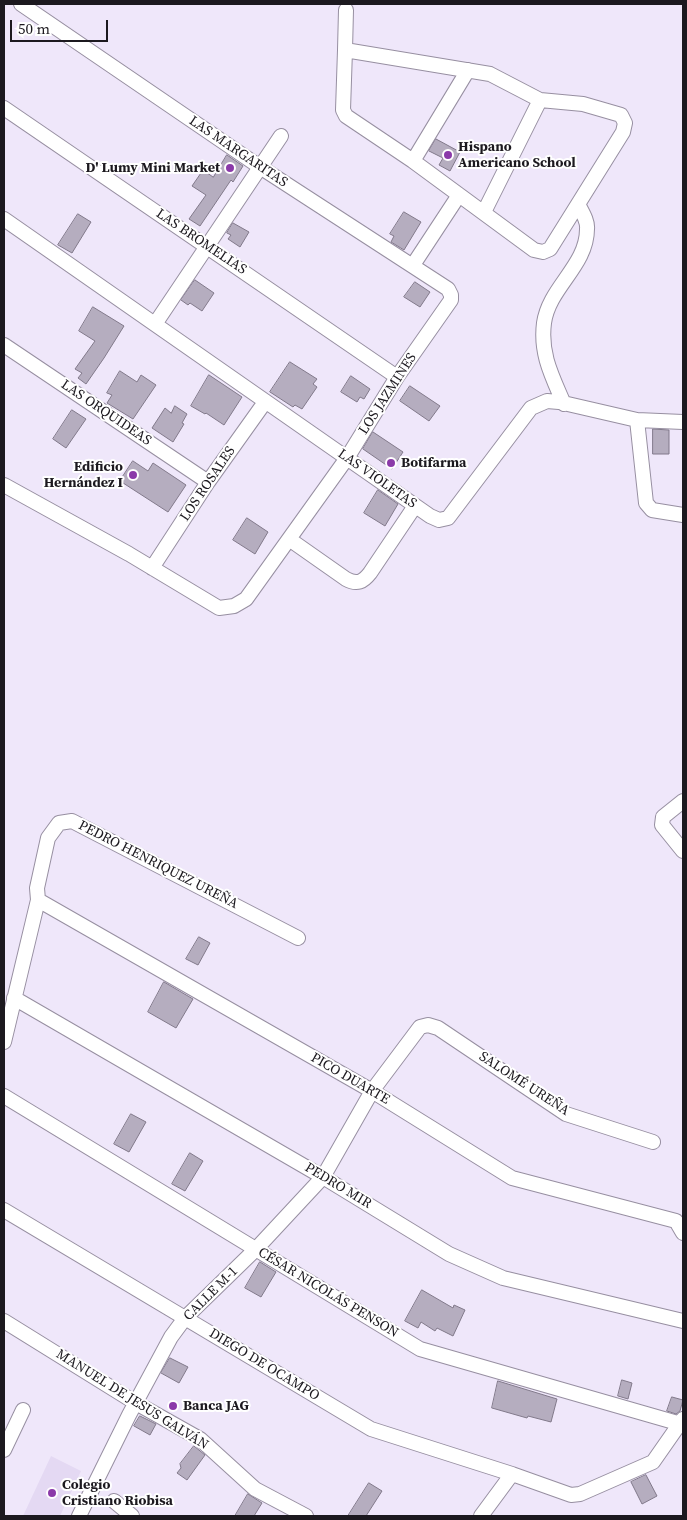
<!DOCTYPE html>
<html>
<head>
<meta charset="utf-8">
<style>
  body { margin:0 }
  #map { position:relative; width:687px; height:1520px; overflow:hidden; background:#efe7fa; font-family:"Source Serif 4",serif }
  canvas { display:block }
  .frame { position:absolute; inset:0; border:5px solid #1c191f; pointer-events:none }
  .scale { position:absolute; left:10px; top:20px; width:98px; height:22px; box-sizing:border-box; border:2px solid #1c191f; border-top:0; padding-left:6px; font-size:15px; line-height:18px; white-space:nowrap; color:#1c191f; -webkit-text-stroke:4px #fff; paint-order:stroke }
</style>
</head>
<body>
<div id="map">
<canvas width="687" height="1520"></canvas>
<div class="frame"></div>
<div class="scale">50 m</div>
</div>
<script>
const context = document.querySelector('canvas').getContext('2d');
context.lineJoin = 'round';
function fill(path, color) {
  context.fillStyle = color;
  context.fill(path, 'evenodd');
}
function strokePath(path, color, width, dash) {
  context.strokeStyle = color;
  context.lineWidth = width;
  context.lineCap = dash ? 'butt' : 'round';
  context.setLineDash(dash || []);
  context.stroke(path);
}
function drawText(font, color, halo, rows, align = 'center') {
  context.font = font + ' "Source Serif 4",serif';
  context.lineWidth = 4;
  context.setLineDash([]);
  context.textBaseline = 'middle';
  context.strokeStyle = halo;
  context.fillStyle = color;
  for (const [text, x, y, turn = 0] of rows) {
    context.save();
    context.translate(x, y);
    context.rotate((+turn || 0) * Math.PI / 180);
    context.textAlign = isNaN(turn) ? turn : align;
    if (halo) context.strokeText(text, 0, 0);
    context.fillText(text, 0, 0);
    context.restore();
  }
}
fill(new Path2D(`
  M51 1456 81 1471 60 1516H23Z`), '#e4d9f3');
const building = new Path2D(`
  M436 139 460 152 450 171 439 165 443 158 429 151Z
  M227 155 243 166 233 182 231 180 200 226 189 219 206 195 192 186 203 170 213 177Z
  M404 212 421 222 404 250 391 242 394 236 390 234Z
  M78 214 91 222 72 253 58 245Z
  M233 223 249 232 240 247 228 239 231 235 227 233Z
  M195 280 214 293 202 311 190 303 188 305 181 300Z
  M415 282 430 292 420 307 404 297Z
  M93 307 124 326 104 358 86 384 78 378 82 373 75 369 95 341 79 331Z
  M290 362 317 379 313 384 317 387 302 409 295 405 293 407 270 392Z
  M120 371 137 382 141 375 156 385 133 419 107 403 112 395 107 393Z
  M209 375 242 397 224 425 206 413 205 414 191 406Z
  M351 376 370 389 364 399 360 397 357 402 341 392Z
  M410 386 440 406 429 421 400 401Z
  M175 406 187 414 182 423 184 424 173 442 152 428 165 408 171 413Z
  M72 410 86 419 66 448 53 439Z
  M653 429 669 430V454H653Z
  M373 432 403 452 392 469 363 449Z
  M133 461 148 471 153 463 186 485 168 512 120 481Z
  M378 490 398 504 385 526 364 513Z
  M247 518 268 532 255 554 233 540Z
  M199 937 210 943 198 965 186 959Z
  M164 982 193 999 176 1028 148 1012Z
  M131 1114 146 1122 129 1152 114 1144Z
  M190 1153 203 1161 185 1191 172 1184Z
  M260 1262 276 1272 261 1297 245 1288Z
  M422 1290 453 1308 454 1305 465 1310 453 1336 437 1328 435 1331 421 1322 418 1328 405 1321Z
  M170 1358 188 1367 179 1383 161 1373Z
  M622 1380 632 1383 628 1399 618 1396Z
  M498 1381 557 1399 551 1422 528 1416 527 1418 492 1408Z
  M672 1397 683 1400 680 1411 676 1414 667 1411Z
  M140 1416 156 1424 150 1435 134 1426Z
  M194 1446 205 1455 187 1480 177 1473 181 1468 180 1464Z
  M646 1475 657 1496 642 1504 631 1482Z
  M369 1483 382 1491 366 1516H348Z
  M248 1494 262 1503 254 1516H235Z`);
fill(building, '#b5adbf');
strokePath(building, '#81798a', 1);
const minor = new Path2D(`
  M345 50 346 10
  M4 108 397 377
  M413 161 346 116 343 110 345 50 490 74 540 100 583 104 621 115 625 123 623 132 550 249 543 252 534 250 413 161 468 70
  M484 212 540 100
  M4 219 430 516 439 520 448 518 531 408 547 401 559 402 637 420 646 503 652 510 683 515
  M413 265 459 195
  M155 324 281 136
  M4 345 208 482
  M564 404C552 376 540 354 544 323 549 287 587 266 587 229 588 221 582 212 578 204
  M637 420 683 422
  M4 485 129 554 219 608 234 606 246 599 347 458 397 377 451 300V295L448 289 260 167 21 4
  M289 539 346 579C357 585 363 582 370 573L415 506
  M152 568 208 482 265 402
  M683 801 663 817 662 825 683 851
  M38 900 372 1091 512 1178 676 1221 683 1233
  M14 998 323 1177 449 1254 503 1278 683 1321
  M4 1042 38 900 37 888 48 838 59 823 72 821 298 938
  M4 1096 420 1349 681 1424
  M4 1210 371 1429 512 1474 571 1495 580 1494 653 1462 683 1419
  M4 1321 136 1403 200 1439 255 1489 306 1516
  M4 1450 23 1410
  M114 1501 132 1516
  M79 1516 129 1415 171 1337 185 1318 256 1249 323 1177 372 1091 420 1027 428 1025 438 1028 566 1114 653 1142
  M481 1516 512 1474`);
strokePath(minor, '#978fa1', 16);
strokePath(minor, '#fff', 14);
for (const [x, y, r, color] of [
  [448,155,5,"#8b3aa9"],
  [230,168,5,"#8b3aa9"],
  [391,463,5,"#8b3aa9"],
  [133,475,5,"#8b3aa9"],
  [173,1406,5,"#8b3aa9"],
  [52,1493,5,"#8b3aa9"]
]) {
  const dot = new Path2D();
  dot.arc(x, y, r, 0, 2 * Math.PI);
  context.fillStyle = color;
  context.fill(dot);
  strokePath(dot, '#fff', 2);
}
drawText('bold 14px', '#1c191f', '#fff', [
  ["Hispano",458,147],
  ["Americano School",458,163],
  ["D' Lumy Mini Market",220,168,"right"],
  ["Botifarma",401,463],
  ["Edificio",123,467,"right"],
  ["Hernández I",123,483,"right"],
  ["Banca JAG",183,1406],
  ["Colegio",62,1485],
  ["Cristiano Riobisa",62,1501]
], 'left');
drawText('14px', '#1c191f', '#fff', [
  ["LAS MARGARITAS",238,152,34],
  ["LAS BROMELIAS",201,242,34],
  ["LOS JAZMINES",388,394,-57],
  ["LAS ORQUIDEAS",106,413,34],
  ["LAS VIOLETAS",377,479,35],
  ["LOS ROSALES",208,484,-56],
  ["PEDRO HENRIQUEZ UREÑA",158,865,27],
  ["PICO DUARTE",350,1079,30],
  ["SALOMÉ UREÑA",524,1084,33],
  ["PEDRO MIR",338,1186,31],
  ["CÉSAR NICOLÁS PENSON",328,1293,31],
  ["CALLE M-1",211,1294,-45],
  ["DIEGO DE OCAMPO",264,1365,31],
  ["MANUEL DE JESUS GALVÁN",132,1400,32]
]);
</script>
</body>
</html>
